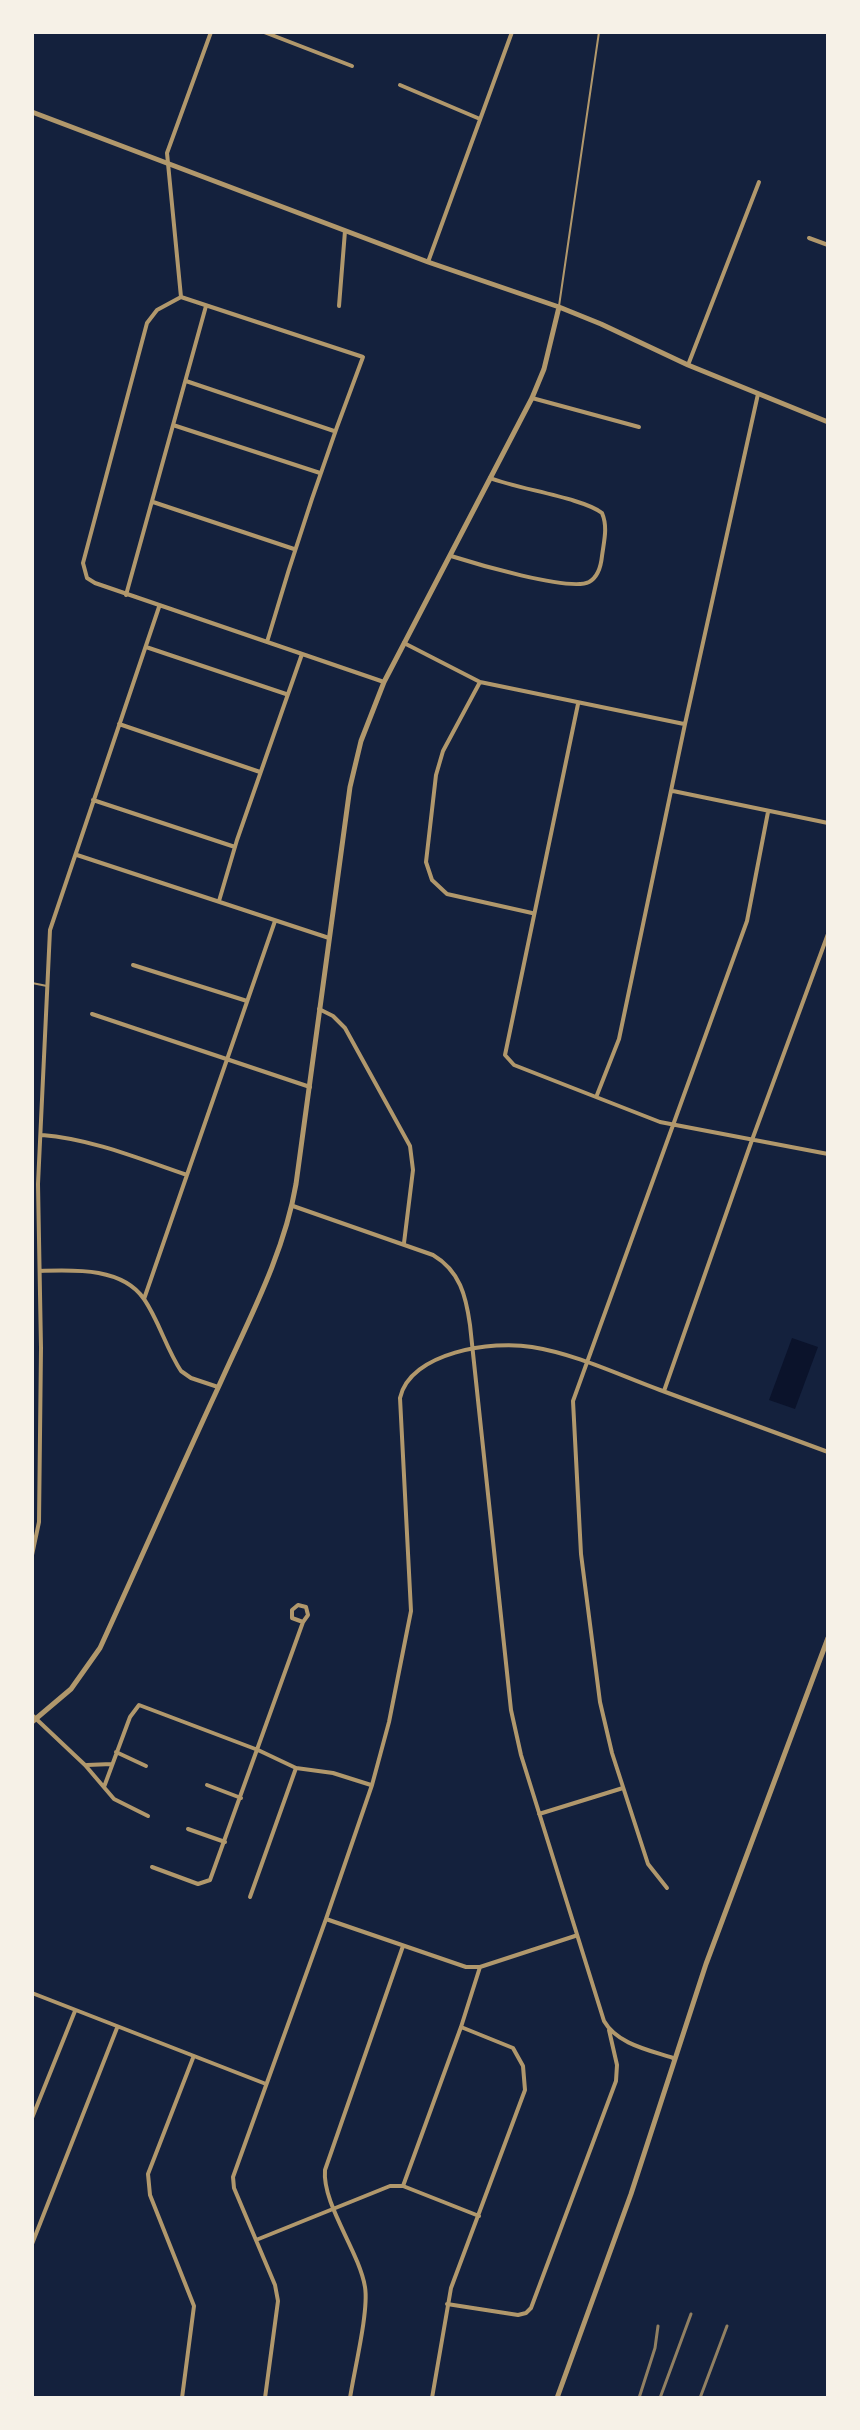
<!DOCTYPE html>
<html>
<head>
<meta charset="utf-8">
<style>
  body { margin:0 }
  #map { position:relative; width:860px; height:2430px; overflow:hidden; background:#14213d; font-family:Commissioner,sans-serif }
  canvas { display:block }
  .frame { position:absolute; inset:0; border:34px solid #f6f1e7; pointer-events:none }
</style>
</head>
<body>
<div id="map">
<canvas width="860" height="2430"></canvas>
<div class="frame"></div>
</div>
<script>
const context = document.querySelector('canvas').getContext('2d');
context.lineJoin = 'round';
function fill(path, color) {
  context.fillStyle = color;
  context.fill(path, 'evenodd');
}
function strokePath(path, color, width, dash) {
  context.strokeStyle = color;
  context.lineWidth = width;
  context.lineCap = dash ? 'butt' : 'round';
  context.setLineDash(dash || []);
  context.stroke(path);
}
fill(new Path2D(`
  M792 1338 818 1347 795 1409 769 1400Z`), '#0b132b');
strokePath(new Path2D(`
  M559 306 599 32
  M32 983 47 986`), '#b1986c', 2);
strokePath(new Path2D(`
  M264 32 352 66
  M400 85 480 119
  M809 238 828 245
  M428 262 512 32
  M181 297 167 153 211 32
  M339 306 345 231
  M688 365 759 182
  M186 381 334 431
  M532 398 639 427
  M173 425 320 473
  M153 502 294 549
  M451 556C473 563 570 592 589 582 598 577 601 566 602 556 604 541 608 527 602 513 583 498 518 489 490 478
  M126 595 206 306
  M267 642C295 546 327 451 363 357L181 297 157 310 147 323 83 563 87 578 95 583 384 682
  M404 643 480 682 684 724
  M146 647 286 694
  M480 682 443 751 436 775 426 862 432 880 447 894 532 913
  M578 704 505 1055 514 1065 660 1122 828 1154
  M119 724 260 772
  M673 791 828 823
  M93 800 235 847
  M77 855 329 938
  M219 901 237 840 302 654
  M133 965 247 1001
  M319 1009 333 1016 345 1028 410 1146 413 1170 404 1243
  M92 1014 310 1087
  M597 1095 619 1039 685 724 758 394
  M42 1135C92 1139 140 1159 187 1175
  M293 1206 433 1255C460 1271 466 1296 470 1325L511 1710 521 1755 604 2021C617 2044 649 2050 673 2058
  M40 1271C73 1270 122 1267 144 1299 159 1321 166 1348 181 1371L191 1378 218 1387
  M144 1299 275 921
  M664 1391 752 1140 828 934
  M32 1555 39 1522 41 1348 38 1184 50 930 159 607
  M32 1715 85 1765 114 1799 148 1816
  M116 1752 146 1766
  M87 1765 112 1764
  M207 1785 241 1798
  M104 1787 130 1717 139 1705 258 1750 296 1768 333 1773 371 1785
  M539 1814 623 1788
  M188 1829 225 1842
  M152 1867 198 1884 210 1880 303 1622 308 1615 306 1607 298 1605 292 1610V1618L303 1622
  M667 1888 648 1864 612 1753 600 1702 581 1554 573 1401 747 921 768 812
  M250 1897 296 1768
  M326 1919 466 1967H480L575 1936
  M32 1993 266 2084
  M32 2118 75 2011
  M403 2186 461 2027 480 1967
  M256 2240 390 2186H403L479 2216
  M32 2244 117 2028
  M447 2304 518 2315 526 2313 531 2308 616 2081 617 2065 609 2030
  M182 2398 194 2306 150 2195 148 2174 193 2058
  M265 2398 278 2301 275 2285 234 2188 233 2177 326 1919 372 1785 389 1722 411 1611 400 1398C410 1352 493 1340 532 1347 576 1354 619 1375 660 1390 716 1411 772 1431 828 1452
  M350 2398C354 2371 369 2311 365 2287 359 2251 322 2204 325 2170L403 1946
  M432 2398 451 2288 525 2090 523 2066 513 2048 461 2027`), '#b1986c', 4);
strokePath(new Path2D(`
  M32 112 428 262 559 307 601 324 688 365 828 422
  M32 1722 71 1689 100 1648C140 1561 178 1474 218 1388 247 1323 284 1255 296 1184L350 787 361 741 384 682 532 398 544 369 559 307
  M557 2398 631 2194 706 1964 828 1638`), '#b1986c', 5);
strokePath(new Path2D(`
  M639 2398 655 2348 658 2326
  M660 2398 691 2314
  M700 2398 727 2326`), '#918062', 3);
</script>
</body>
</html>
